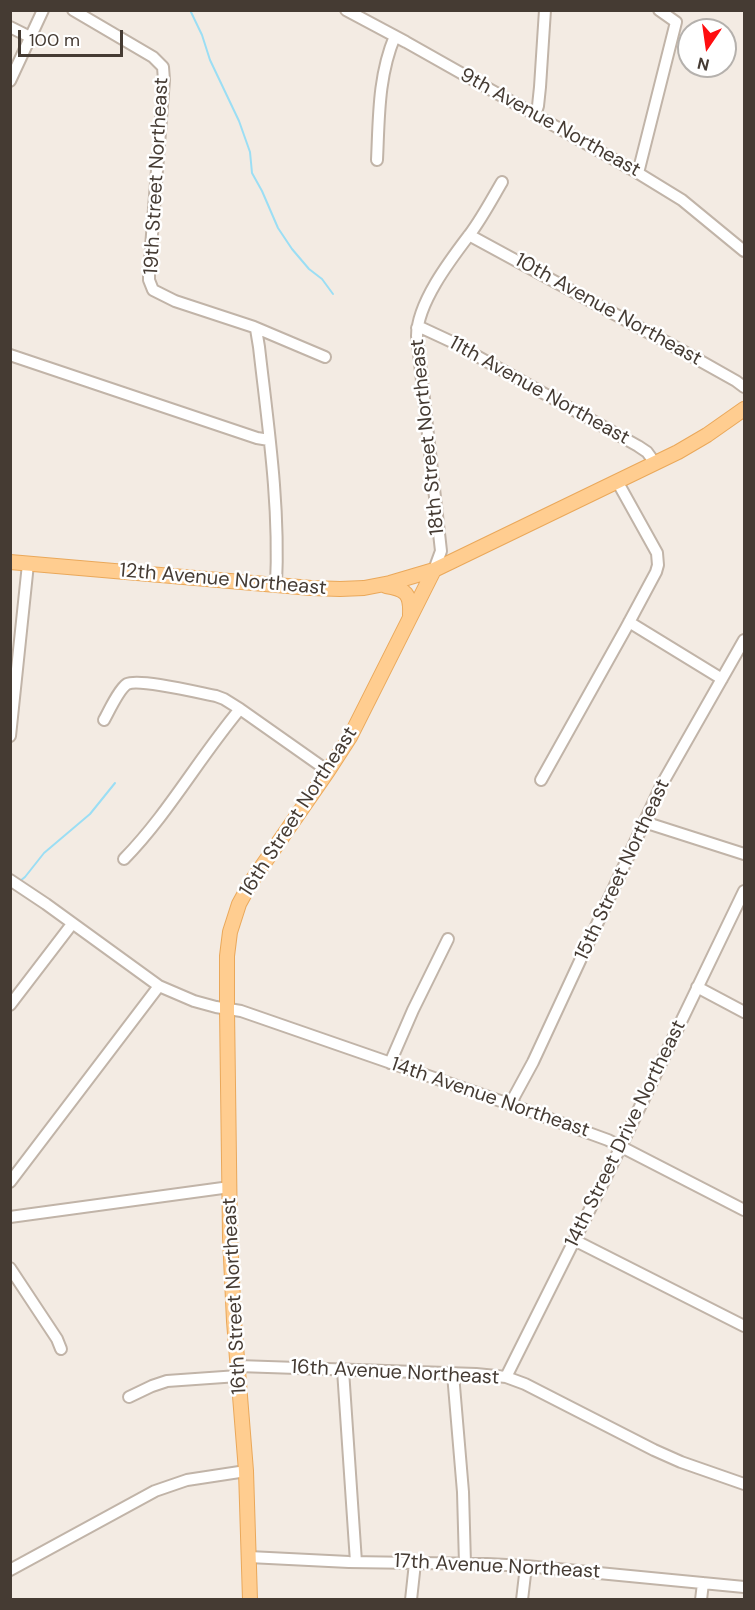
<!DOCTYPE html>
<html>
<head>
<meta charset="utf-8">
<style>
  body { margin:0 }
  #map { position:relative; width:755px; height:1610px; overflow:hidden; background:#f3ebe3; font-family:"DM Sans",sans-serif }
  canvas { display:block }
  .frame { position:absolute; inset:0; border:12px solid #453b33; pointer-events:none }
  .north { position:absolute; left:677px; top:18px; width:60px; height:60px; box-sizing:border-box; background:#fff; border:2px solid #b5b1ad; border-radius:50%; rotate:193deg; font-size:16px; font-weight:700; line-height:24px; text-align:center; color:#453b33 }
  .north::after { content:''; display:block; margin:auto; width:21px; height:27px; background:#ff0e10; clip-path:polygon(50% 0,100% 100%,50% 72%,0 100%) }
  .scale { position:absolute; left:18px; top:30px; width:105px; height:27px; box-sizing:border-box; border:3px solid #453b33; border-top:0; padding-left:8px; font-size:18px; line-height:21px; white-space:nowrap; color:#453b33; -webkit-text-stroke:4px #fff; paint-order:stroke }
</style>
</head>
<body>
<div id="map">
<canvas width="755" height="1610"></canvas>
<div class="frame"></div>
<div class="north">N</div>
<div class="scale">100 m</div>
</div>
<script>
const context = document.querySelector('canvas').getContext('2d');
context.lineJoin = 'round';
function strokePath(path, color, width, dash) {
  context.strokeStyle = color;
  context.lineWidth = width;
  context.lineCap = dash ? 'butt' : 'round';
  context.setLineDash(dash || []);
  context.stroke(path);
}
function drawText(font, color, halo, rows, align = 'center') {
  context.font = font + ' "DM Sans",sans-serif';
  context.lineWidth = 5;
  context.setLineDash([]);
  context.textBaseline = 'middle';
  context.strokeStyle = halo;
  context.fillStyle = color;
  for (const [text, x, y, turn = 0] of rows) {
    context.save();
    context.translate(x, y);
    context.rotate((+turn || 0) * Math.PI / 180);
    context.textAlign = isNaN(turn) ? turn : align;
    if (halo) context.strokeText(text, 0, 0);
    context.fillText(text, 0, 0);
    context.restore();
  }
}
strokePath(new Path2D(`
  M190 10 202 35 210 60 239 121 250 152 252 173 262 191 278 228 292 249 309 269 322 279 333 294
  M20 881 25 877 44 853 90 814 115 783`), '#9bdef4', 2);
const minor = new Path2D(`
  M73 10 153 57 163 67 164 80 149 273V280L153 290 175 301 254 327 325 357
  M346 10 406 42 638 173 682 200 744 251
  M10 27 30 37
  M10 81 43 10
  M535 115 538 106 540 87 545 10
  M377 160C379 118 378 76 395 36
  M638 173 676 22 659 10
  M469 235 688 354 736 381 744 387
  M417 328H422L450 341 638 446 647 452 655 463
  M256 329 259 347C268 426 280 505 276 585
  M10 355 257 438 269 440
  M434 570 441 551 417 336C417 303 451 259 470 234 482 218 492 199 502 182
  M629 622 722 679
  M104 720C109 711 119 689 127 684 139 678 200 693 216 696L224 699 240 709 328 771
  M10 736 28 564
  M541 780 626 628 656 572 658 565 657 553 617 481
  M644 822 744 854
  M124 859C168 814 199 758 240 709
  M10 880 46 904 159 986 194 1001 216 1007 241 1011 512 1105 608 1140 744 1210
  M697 987 744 1012
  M10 1005 72 924
  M390 1063 413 1010 448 939
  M512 1105 514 1097 533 1062 662 784 744 640
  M10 1182 159 986
  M10 1217 230 1187
  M574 1240 744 1326
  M10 1268 57 1339 61 1349
  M238 1366 476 1374 506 1377 525 1384 654 1450 681 1462 744 1484
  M343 1370 356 1562
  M453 1374 463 1492 465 1564
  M506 1377 610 1169 744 891
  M129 1397 152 1386 167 1381 238 1376
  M249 1557 349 1562 487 1564 526 1566 744 1587
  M10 1570 155 1491 187 1480 246 1471
  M411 1600 415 1563
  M522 1600 526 1566
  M701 1600 703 1583`);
const major = new Path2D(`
  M10 562 311 588 340 589 364 588 390 583 434 570 678 452 707 435 744 409
  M386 586C406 589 411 594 410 615
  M250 1600 246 1471 234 1321 230 1237 227 1009V956L230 932 239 904 251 882 328 771 350 737 434 570`);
strokePath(minor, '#c1b4a8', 14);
strokePath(major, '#eaa85a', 16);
strokePath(minor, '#fff', 10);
strokePath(major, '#ffcd90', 14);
drawText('20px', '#453b33', '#fff', [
  ["9th Avenue Northeast",550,123,29],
  ["19th Street Northeast",157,176,-87],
  ["10th Avenue Northeast",608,310,29],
  ["11th Avenue Northeast",539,391,29],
  ["18th Street Northeast",428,437,-96],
  ["12th Avenue Northeast",223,580,5],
  ["16th Street Northeast",299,812,-57],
  ["15th Street Northeast",623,870,-65],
  ["14th Avenue Northeast",490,1098,19],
  ["14th Street Drive Northeast",626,1134,-64],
  ["16th Street Northeast",235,1296,-93],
  ["16th Avenue Northeast",395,1373,3],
  ["17th Avenue Northeast",497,1567,3]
]);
</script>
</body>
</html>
